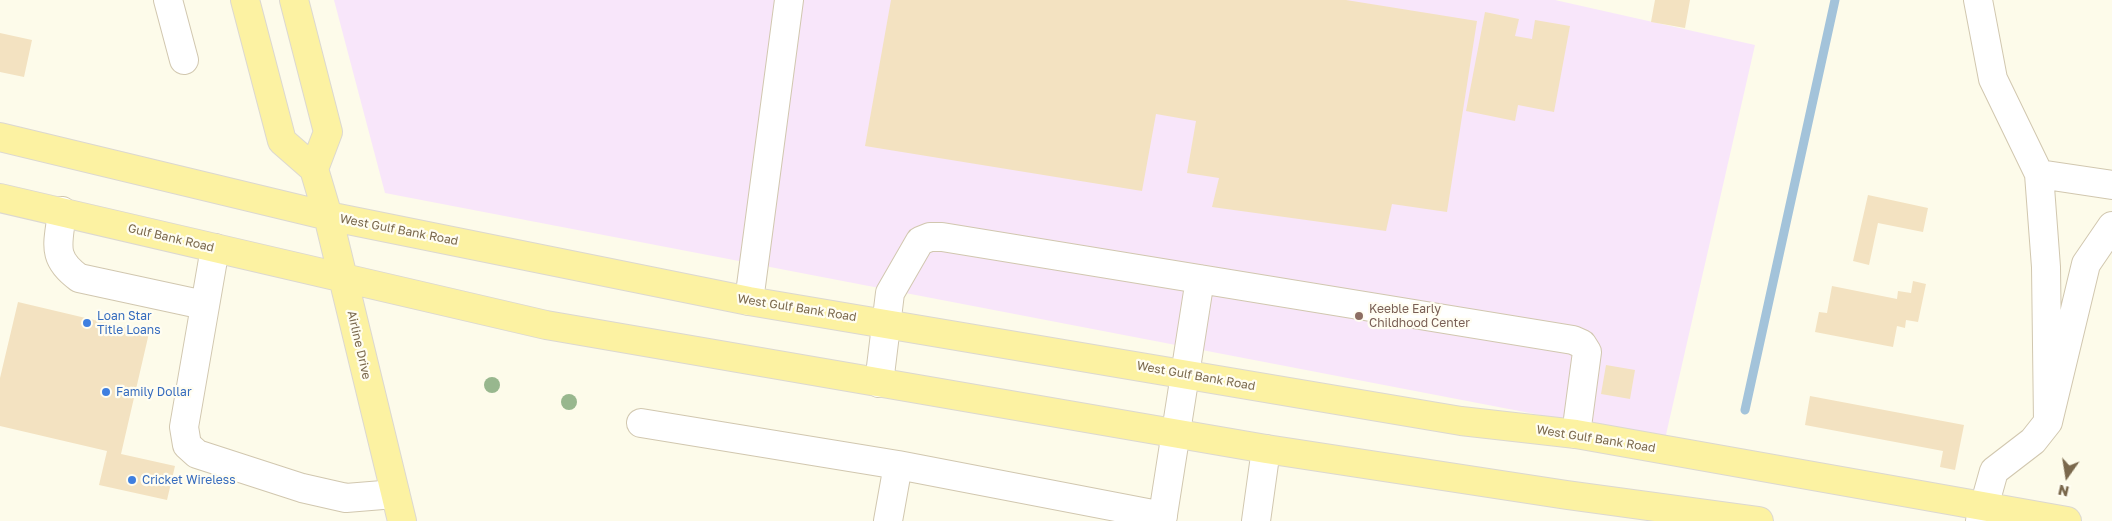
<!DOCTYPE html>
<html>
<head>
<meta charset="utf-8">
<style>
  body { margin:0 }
  #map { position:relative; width:2112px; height:521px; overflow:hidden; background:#fdfbea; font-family:"Golos Text",sans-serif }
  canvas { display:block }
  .north { position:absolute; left:2042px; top:451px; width:50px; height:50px; -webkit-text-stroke:4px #fffdf1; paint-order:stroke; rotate:193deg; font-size:14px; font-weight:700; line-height:20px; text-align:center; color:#7a684c }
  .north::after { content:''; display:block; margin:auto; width:18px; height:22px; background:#7a684c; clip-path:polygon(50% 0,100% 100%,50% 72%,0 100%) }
</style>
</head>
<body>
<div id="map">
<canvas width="2112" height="521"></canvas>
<div class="north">N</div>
</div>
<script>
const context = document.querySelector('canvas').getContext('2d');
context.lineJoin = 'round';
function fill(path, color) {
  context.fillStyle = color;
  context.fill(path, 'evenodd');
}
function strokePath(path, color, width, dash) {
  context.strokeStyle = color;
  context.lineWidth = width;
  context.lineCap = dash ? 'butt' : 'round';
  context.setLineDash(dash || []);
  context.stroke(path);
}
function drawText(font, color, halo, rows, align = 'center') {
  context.font = font + ' "Golos Text",sans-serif';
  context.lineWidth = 4.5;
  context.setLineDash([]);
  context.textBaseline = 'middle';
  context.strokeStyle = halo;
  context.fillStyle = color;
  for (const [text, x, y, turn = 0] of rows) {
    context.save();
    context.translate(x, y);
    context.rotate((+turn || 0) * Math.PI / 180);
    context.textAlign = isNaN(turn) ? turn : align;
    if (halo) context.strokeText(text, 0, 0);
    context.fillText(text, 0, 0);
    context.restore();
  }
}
fill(new Path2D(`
  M334 0H1555L1755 45 1665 439 385 193Z`), '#f8e6fa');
strokePath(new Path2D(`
  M1745 410 1835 0`), '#a3c3da', 9);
fill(new Path2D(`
  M891 0H1346L1477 21 1447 212 1392 204 1386 231 1212 207 1219 178 1187 173 1196 121 1156 114 1142 191 865 146Z
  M1655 0H1690L1685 28 1651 22Z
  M1485 12 1519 19 1515 36 1532 39 1535 20 1570 26 1554 112 1518 105 1515 121 1466 111Z
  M0 33 32 40 24 77 0 72Z
  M1868 195 1928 208 1923 232 1878 223 1869 265 1853 261Z
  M1913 281 1926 284 1918 322 1906 320 1905 328 1897 326 1893 347 1815 332 1819 312 1827 313 1832 286 1897 299 1898 291 1911 293Z
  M18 302 149 333 121 454 175 466 167 500 99 485 107 451 0 426V378Z
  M1606 365 1635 370 1630 399 1601 394Z
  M1810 396 1964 425 1955 470 1940 467 1943 451 1805 425Z`), '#f3e2c1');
const minor = new Path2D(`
  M168 0 184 60
  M1978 0 1993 79 2039 174 2046 267 2048 422
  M2039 174 2112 185
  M62 211C59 243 50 257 79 278L204 305
  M215 248 184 427 187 445 197 454 302 488 346 498 395 494
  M749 301 789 0
  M879 383 890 293 920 241 930 237H942L1573 340 1582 344 1587 352 1576 434
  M641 423 898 465 1163 516
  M888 521 898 465
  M1162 521 1200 279
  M1256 521 1266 449
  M1980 521 1994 471 2033 441 2048 422 2086 264 2112 226`);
const major = new Path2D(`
  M245 0 282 141 314 169 328 216 402 521
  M294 0 328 132 314 169
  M0 137 328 216 749 301 1461 421 1576 434 2067 521
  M0 198 546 325 1266 449 1567 495 1759 521`);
strokePath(minor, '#d1c7af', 30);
strokePath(major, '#dcd8d0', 30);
strokePath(minor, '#fff', 28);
strokePath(major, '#fcf2a2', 28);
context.fillStyle = '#98b78e';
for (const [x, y] of [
  [492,385],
  [569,402]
]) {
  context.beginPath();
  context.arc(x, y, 8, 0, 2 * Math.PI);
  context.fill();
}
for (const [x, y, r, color] of [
  [1359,316,5,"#8d6e63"],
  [87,323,5,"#3f7fe0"],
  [106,392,5,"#3f7fe0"],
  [132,480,5,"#3f7fe0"]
]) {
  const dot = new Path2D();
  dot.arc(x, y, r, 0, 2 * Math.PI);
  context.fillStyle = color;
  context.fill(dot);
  strokePath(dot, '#fffdf1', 2);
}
drawText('12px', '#7a684c', '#fffdf1', [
  ["West Gulf Bank Road",399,230,11],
  ["Gulf Bank Road",171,238,13],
  ["West Gulf Bank Road",797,308,9],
  ["Airline Drive",359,345,77],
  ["West Gulf Bank Road",1196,376,10],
  ["West Gulf Bank Road",1596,439,9]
]);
drawText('12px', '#785e54', '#fffdf1', [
  ["Keeble Early",1369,309],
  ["Childhood Center",1369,323]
], 'left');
drawText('12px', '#366cbe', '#fffdf1', [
  ["Loan Star",97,316],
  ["Title Loans",97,330],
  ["Family Dollar",116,392],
  ["Cricket Wireless",142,480]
], 'left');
</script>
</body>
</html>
